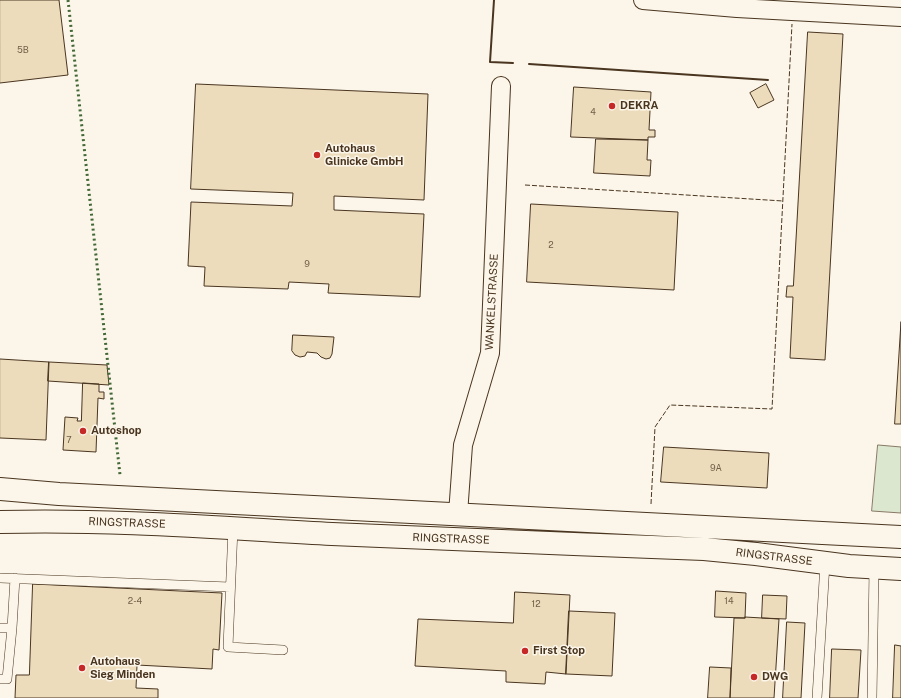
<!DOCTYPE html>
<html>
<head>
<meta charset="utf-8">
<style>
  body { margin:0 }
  canvas { display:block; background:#fbf6e9 }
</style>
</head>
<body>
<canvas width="901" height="698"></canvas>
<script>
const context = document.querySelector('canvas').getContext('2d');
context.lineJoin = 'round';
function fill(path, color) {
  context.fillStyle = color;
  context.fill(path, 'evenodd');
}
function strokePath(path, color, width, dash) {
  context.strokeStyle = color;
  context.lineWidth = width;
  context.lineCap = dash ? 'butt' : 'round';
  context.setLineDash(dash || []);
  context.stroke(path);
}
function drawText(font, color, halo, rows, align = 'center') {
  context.font = font + ' "Public Sans",sans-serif';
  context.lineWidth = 3;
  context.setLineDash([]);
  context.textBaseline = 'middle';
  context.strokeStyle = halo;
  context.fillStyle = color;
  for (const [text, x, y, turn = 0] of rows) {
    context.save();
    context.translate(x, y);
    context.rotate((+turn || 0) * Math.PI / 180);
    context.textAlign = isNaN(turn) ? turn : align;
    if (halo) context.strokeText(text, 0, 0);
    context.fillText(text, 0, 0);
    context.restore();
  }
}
const green = new Path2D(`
  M878 445 901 447V513L872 511Z`);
fill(green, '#dce7d0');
strokePath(green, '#887966', 1);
const building = new Path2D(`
  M0 0H59L68 75 0 83Z
  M808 32 843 34 825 360 790 358 793 297H786L787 286H793Z
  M196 84 428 94 424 200 334 196V210L424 214 420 297 328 293 329 284 289 282 288 289 204 286 205 267 188 266 191 202 292 206 293 193 191 189Z
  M766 84 774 100 758 108 750 93Z
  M574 87 651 92 649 130H655V137H648V140L571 137Z
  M596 139 648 140 647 160H651L650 176 594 173Z
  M531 204 678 212 674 290 527 282Z
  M901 322V424H895Z
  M293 335 334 337 332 354 330 358 326 359 321 357 317 353 307 352 305 356 300 357 295 355 292 351Z
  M0 359 49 362 46 440 0 438Z
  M49 362 107 365 109 385 48 381Z
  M83 383 99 384V392H104V399L98 398 96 452 63 450 65 417 78 418 77 421H81Z
  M664 447 769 453 767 488 661 482Z
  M33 584 222 593 219 650 213 649 212 669 137 665 136 688 158 689V698H15L16 675H29Z
  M716 591 746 593 745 618 715 617Z
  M515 592 570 595 566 674 546 672 545 684 506 682V671L415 666 418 619 513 623Z
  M763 595 787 596 786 619 762 618Z
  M569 611 615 613 612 676 566 674Z
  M745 617 779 619 774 698H730L734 618H745Z
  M787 622 805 623 801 698H783Z
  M895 645 901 646V698H893Z
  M832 649 861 650 858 698H830Z
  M710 667 731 668 730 698H708Z`);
fill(building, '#ecdcbc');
strokePath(building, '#4a3520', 1);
const lane = new Path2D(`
  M233 528 228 647 283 650
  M0 578 230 587
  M0 628H12L7 679H0
  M12 628 15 578
  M817 698 825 563
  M872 698 874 568`);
const street = new Path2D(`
  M643 0 737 8 901 17
  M458 514 463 445 490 353 501 86`);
const primary = new Path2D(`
  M0 489 59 494 901 537
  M0 522C111 519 222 528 332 534 456 540 580 544 704 549L756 554 849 566 901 569`);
strokePath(lane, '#4a3520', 10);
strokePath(street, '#4a3520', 20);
strokePath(primary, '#4a3520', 24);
strokePath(lane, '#fbf6e9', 9);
strokePath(street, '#fbf6e9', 18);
strokePath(primary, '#fbf6e9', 22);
strokePath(new Path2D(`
  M68 0 120 475`), '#436837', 3, [2, 3]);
strokePath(new Path2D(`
  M525 185 783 201
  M651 504 655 427 670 405 772 409 792 24`), '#4a3520', 1, [5, 2]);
strokePath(new Path2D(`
  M494 0 490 62 513 63
  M529 64 768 80`), '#4a3520', 2);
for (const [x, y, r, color] of [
  [612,106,4,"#c62828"],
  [317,155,4,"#c62828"],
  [83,431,4,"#c62828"],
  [525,651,4,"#c62828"],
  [82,668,4,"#c62828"],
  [754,677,4,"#c62828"]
]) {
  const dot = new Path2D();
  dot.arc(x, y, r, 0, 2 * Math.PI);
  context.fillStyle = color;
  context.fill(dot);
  strokePath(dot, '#fbf6e9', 1.5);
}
drawText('9px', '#725f47', null, [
  ["5B",23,50],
  ["4",593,112],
  ["2",551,245],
  ["9",307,264],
  ["7",69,440],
  ["9A",716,468],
  ["2-4",135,601],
  ["14",729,601],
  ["12",536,604]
]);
drawText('bold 11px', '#4a3520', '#fbf6e9', [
  ["DEKRA",620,106],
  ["Autohaus",325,149],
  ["Glinicke GmbH",325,162],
  ["Autoshop",91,431],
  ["First Stop",533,651],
  ["Autohaus",90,662],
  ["Sieg Minden",90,675],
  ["DWG",762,677]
], 'left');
drawText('11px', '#4a3520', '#fbf6e9', [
  ["WANKELSTRASSE",492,302,-87],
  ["RINGSTRASSE",127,523,2],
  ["RINGSTRASSE",451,539,2],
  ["RINGSTRASSE",774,557,7]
]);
</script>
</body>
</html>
